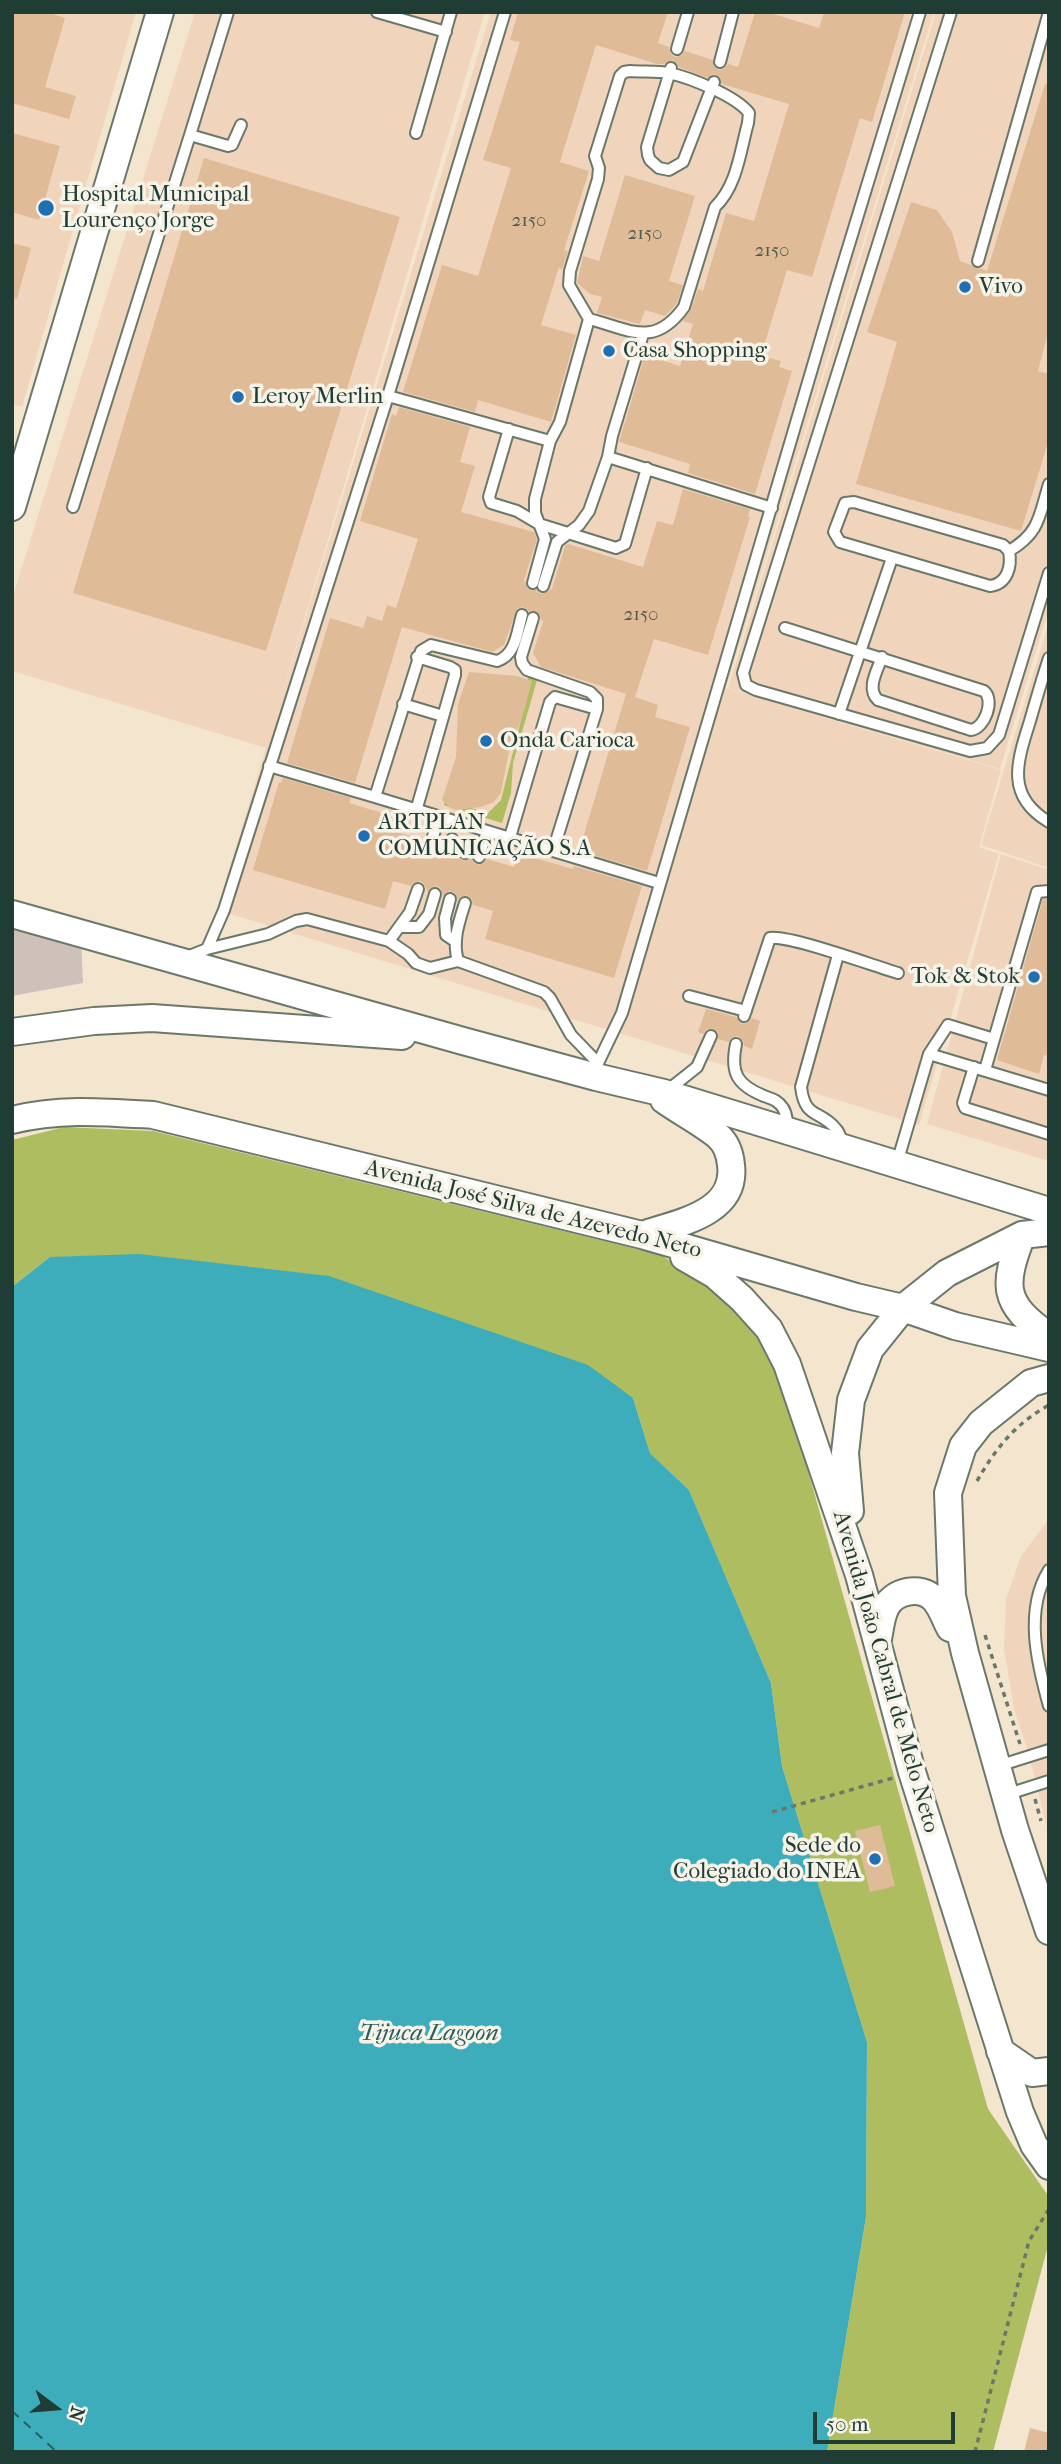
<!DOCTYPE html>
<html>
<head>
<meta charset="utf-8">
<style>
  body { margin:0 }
  #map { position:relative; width:1061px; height:2464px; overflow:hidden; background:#f4e5cf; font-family:"IM FELL French Canon",serif }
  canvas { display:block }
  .frame { position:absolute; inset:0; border:14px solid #1f3d34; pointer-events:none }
  .north { position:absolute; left:21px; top:2373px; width:70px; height:70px; -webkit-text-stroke:5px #f7f3e8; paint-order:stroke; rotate:106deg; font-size:19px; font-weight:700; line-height:28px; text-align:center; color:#1f3d34 }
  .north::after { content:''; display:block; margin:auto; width:24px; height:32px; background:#1f3d34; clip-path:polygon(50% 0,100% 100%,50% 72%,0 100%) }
  .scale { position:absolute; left:813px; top:2412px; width:142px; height:32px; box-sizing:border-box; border:4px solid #1f3d34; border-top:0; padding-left:9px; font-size:21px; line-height:24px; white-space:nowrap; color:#1f3d34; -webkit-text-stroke:5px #f7f3e8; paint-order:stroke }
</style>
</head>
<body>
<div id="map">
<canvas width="1061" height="2464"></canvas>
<div class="frame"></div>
<div class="north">N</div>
<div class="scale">50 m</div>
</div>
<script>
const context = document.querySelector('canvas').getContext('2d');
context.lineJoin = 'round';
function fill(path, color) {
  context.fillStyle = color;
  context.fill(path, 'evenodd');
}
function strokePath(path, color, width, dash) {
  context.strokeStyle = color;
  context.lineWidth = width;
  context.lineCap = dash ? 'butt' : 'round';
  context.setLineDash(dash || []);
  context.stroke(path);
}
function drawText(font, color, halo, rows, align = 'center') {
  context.font = font + ' "IM FELL French Canon",serif';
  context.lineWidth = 7;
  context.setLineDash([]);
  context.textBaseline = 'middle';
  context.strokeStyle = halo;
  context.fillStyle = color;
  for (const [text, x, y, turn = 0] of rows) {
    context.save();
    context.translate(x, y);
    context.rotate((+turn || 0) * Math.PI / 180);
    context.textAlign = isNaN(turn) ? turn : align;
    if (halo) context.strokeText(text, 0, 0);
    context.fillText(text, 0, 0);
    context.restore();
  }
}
fill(new Path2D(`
  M12 12H136L22 407 12 404Z
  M195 12H485L273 724 491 12H934L726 688 1001 770 979 847 999 854 919 1125 217 910 266 748 12 671V599Z
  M936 12H1049V609L1000 769 728 688Z
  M1049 622V868L981 845Z
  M1001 854 1049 870V1161L927 1124Z
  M1049 1519V1835L1028 1751 1014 1709 1004 1649 1006 1599 1021 1556Z`), '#f0d5bc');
fill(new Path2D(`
  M12 918 81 938 83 983 12 996Z`), '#cec1b9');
fill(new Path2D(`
  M528 677 537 680 513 763 511 793 502 823 444 805 445 800 488 813 501 800 529 688 526 687Z
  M64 1127 153 1131 661 1255 714 1290 772 1343 988 2109 1049 2197V2242L993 2452H827L866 2217 867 2042 782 1766 771 1683 689 1490 650 1453 633 1398 50 1257 12 1287V1140Z`), '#aebd60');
fill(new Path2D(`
  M139 1254 329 1276 588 1365 633 1398 650 1453 689 1490 771 1683 782 1766 867 2042 866 2217 827 2452H12V1287L50 1257Z`), '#3eadbb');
strokePath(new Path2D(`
  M12 2411 57 2452`), '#285f5c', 2, [9, 7]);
fill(new Path2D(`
  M12 12H47L65 18 45 87 76 96 69 119 12 103Z
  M518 12H668L658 43 669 47 671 54 675 57 682 55 685 51 713 60 714 67 719 70 725 68 728 64 738 67 755 12H767L819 28 824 12H905L872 122 860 118 812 277 787 270 761 356 781 361 779 367 792 371 755 494 688 473 690 464 619 442 645 355 680 366 693 324 682 321 691 310 698 289 703 291 726 213 754 221 789 104 722 84 717 75 712 74 708 78 679 67 673 60 664 64H657L596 45 560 162 589 171 564 250 568 251 562 270 559 267 541 325 576 335 551 422 478 400 475 412 403 392 442 265 478 276 511 168 483 160 520 42 510 40Z
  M1045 84H1049V329L1038 371 1049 374V439L1021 531 856 484 897 342 867 332 911 202 937 210 952 232 960 261 987 271Z
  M12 133 60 146 39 220 12 212Z
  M204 158 400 217 266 651 73 593Z
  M625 175 695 196 669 281 683 285 677 303 665 316 645 310 640 324 597 313 602 297 590 294 577 283 583 256 599 261Z
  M12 243 31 248 17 299 12 298Z
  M399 407 470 427 460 462 475 466 461 512 534 532 537 539 524 580 528 589 536 590 541 594 552 589 565 546 568 544 643 567 657 521 673 525 683 489 750 509 748 517H750L708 655 654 639 635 697 658 705 655 717 690 727 647 871 579 851 626 694 541 667 533 653 543 622 536 611H529L523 607 517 609 504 645 492 652 402 627 355 783 287 763 330 618 363 628 367 616 382 621 387 605 396 608 418 539 360 521 392 414 396 416Z
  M469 672 517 676 532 681 524 711 508 756 501 793 494 802 481 807 456 810 451 808 442 800 456 757 458 704Z
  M283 778 351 798 349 803 402 819 397 832 424 840 425 848 429 851 436 849 439 845 447 856 454 854 458 850 459 858 463 861 471 857 474 863 480 865 487 859 514 867 518 853 573 869 574 866 642 886 614 978 485 939 493 911 473 905 471 898 467 895 460 897 458 900 455 893 449 891 443 896 441 889 437 886 430 888 428 892 424 884 420 881 413 883 411 886 393 881 385 909 253 870 279 782 281 783Z
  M1043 899H1049V1056L1044 1055 1039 1074 997 1060Z
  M706 1009 736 1017 742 1024 749 1022 752 1018 760 1021 752 1049 744 1046 743 1041 738 1036 733 1037 729 1042 718 1039V1032L714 1029H707L703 1034 698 1032Z
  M880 1825 895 1886 870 1892 855 1831Z
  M1030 2428 1049 2433V2452H1024Z`), '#e0bb98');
const service = new Path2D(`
  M228 12 190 135 228 146 232 145 241 125
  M377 12 446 32
  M951 12 743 673 746 685 756 690 970 751 987 748 999 735 1049 573
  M677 49 688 12
  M720 62 733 12
  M671 68 647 147 648 155 650 160 659 168 669 170 683 162 714 82
  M630 71C642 72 657 71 669 73 691 78 736 96 749 113L748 123C740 152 737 186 715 207L684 307C654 349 629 329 589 319L569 285 570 271 598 179 599 168 595 156 620 76 624 72Z
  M416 133 451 12
  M978 261 1049 12
  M388 396 550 441
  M509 429 489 497 491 503 517 511 539 524 616 548 625 544 647 468
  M608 457 772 508
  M854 502 1003 545 1009 551C1012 567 1007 584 990 586L840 542 834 532 845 503Z
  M73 507 190 135
  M1009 551C1040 533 1039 516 1049 484
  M533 583 545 539 535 513V499L550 441 560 422 589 319
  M543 586 557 542 579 525 589 511 608 457 612 436 643 334
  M522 615C517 632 516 655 497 661L431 645 421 651 375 797 553 851 597 709V699L590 692 527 670 522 663 521 657 533 618
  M785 628 984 691C995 700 985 728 971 730L878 700C866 689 877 671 882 657
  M1049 658C1042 679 1036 700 1030 721 1017 762 1005 796 1049 822
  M403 704 443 716
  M839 714 892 558
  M269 766 375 797
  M416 811 455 675V670L450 667 417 657
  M510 837 550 702 555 697 597 709
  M431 843 439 817
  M449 848 452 839
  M553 851 659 883
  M465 853 468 844
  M479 857 487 831
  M450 899 445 918 446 935 456 942
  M400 927H419L429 914 435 894
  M389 941 410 912 418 889
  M207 949 268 934 296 921 307 919 389 941 408 954 416 963 430 968 458 961 544 992 550 998 571 1035 598 1063
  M838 955 801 1087C805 1120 820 1109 836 1129 840 1133 841 1139 843 1145
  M187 957 207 949 224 910 388 396 505 12
  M458 961C452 941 459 922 465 903
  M689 996 746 1011
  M744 1016 770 938C790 935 874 966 898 973
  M736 1044C730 1073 737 1085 764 1096 772 1099 778 1100 783 1108 787 1114 787 1122 787 1130
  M929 1054 1049 1090
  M974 1067 963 1103 965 1108 1049 1134
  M985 1070 1037 892 1049 891
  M596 1077 598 1063 622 1013 837 284 920 12
  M668 1090 697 1067 711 1036
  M897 1163 929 1054 948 1025 994 1039
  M1049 1570C1024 1610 1037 1663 1049 1706
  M998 1766 1049 1750
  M1005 1795 1049 1781`);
const tertiary = new Path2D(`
  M12 507 160 12
  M12 914 463 1041 596 1077 664 1093 1049 1211
  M12 1032 94 1021 152 1018 402 1036
  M12 1120C59 1108 105 1112 153 1115L642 1235 856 1297 903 1308 955 1326 1049 1348
  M642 1235C677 1223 737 1214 731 1165 730 1154 727 1144 718 1136 702 1123 681 1112 664 1100
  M1022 1235C1003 1285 1001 1303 1049 1336
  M684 1257 715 1275 742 1299 769 1329 787 1364 859 1575 912 1772 1020 2112 1034 2145 1049 2166
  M1049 1378 1031 1383 981 1423 963 1446 948 1493 952 1596 965 1653 1015 1830 1049 1931
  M850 1511 845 1453 851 1400 870 1349 903 1308 947 1273 1022 1235 1049 1232
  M878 1639C880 1629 881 1616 886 1607 894 1591 920 1585 934 1599 941 1606 945 1619 950 1628
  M1000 2051 1032 2073 1049 2071`);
strokePath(service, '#6a786a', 14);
strokePath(tertiary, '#6a786a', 30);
strokePath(new Path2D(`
  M977 1481C996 1448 1015 1424 1049 1405
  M985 1635 1020 1744
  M1035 1799 1041 1821
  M772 1812 893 1778
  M975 2452 1029 2241 1049 2209`), '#6a786a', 3.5, [5, 5]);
strokePath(service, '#fff', 10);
strokePath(tertiary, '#fff', 26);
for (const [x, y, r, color] of [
  [46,208,9,"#1f6fb2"],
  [965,287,7,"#1f6fb2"],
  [609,351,7,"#1f6fb2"],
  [238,397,7,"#1f6fb2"],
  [486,741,7,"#1f6fb2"],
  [364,836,7,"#1f6fb2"],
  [1034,977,7,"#1f6fb2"],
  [875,1859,7,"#1f6fb2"]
]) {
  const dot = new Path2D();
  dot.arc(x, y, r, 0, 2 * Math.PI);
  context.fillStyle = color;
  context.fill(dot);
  strokePath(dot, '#f7f3e8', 2.5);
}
drawText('19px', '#4f5c4d', null, [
  ["2150",529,221],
  ["2150",645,234],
  ["2150",772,251],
  ["2150",641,615]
]);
drawText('23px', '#1f3d34', '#f7f3e8', [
  ["Hospital Municipal",62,195],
  ["Lourenço Jorge",62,221],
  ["Vivo",979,287],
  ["Casa Shopping",623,351],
  ["Leroy Merlin",252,397],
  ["Onda Carioca",500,741],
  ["ARTPLAN",378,823],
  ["COMUNICAÇÃO S.A",378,849],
  ["Tok & Stok",1020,977,"right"],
  ["Sede do",861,1846,"right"],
  ["Colegiado do INEA",861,1872,"right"]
], 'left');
drawText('23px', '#1f3d34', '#f7f3e8', [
  ["Avenida José Silva de Azevedo Neto",533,1210,14],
  ["Avenida João Cabral de Melo Neto",885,1672,74]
]);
drawText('italic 24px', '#285f5c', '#f7f3e8', [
  ["Tijuca Lagoon",429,2034]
]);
</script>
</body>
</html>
